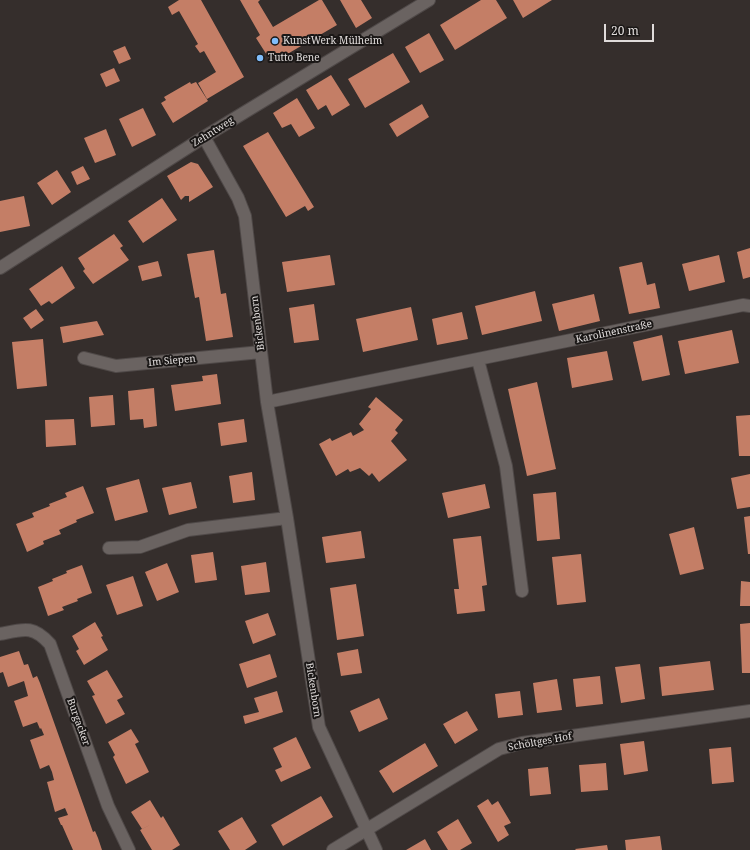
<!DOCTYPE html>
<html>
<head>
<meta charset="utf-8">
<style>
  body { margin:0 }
  #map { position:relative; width:750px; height:850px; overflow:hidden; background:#352e2c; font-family:"Noto Serif",serif }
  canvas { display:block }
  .scale { position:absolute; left:604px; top:24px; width:50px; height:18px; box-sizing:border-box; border:2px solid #e0dcdb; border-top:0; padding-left:5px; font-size:12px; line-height:14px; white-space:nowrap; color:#e0dcdb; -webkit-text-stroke:3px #1a1716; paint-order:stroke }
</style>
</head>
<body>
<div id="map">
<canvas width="750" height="850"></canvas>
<div class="scale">20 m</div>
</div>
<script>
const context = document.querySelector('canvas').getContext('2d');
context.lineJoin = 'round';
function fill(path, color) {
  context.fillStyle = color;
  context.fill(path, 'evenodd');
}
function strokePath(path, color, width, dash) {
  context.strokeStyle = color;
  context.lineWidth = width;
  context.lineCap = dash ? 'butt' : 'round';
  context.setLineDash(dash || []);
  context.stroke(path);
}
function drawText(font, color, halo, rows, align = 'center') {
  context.font = font + ' "Noto Serif",serif';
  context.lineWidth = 4;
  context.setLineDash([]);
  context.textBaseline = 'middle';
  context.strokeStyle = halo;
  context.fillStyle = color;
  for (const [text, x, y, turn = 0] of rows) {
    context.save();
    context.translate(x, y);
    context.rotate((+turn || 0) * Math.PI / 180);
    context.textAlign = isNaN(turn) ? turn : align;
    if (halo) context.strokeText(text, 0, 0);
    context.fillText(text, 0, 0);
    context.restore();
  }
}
fill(new Path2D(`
  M179 0H201L244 77 207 99 198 83 216 72 204 51 200 53 195 46 198 44 179 11 172 15 168 7Z
  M240 0H260L258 2 273 27 319 0H322L337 25 272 63 256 38 260 35Z
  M340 0H361L372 18 356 28Z
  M481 0H496L507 18 455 50 440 25Z
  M513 0H552L523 18Z
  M429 33 444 60 420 73 405 47Z
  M125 46 131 59 119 64 113 51Z
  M393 53 410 82 365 108 348 79Z
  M114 68 120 81 106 87 100 74Z
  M331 75 350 105 332 116 326 105 318 110 306 90Z
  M190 82 191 84 196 82 208 101 173 123 161 103 166 100 164 97Z
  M297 98 315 128 299 137 291 124 282 128 273 113Z
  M422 104 429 117 397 137 389 124Z
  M143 108 156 135 132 147 119 119Z
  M106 129 116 155 95 163 84 138Z
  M268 132 314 207 308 211 305 206 286 217 243 146Z
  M191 162 198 164 213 187 189 202V196H185L181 200 167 176Z
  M83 166 90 179 77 185 71 172Z
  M57 170 71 192 52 205 37 183Z
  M24 196 30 226 0 232V201Z
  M162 198 177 220 143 243 128 221Z
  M114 234 123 246 120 248 129 260 93 284 83 271 85 269 78 258Z
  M750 248V277L743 279 737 252Z
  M214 250 221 294 226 293 233 337 206 341 199 297 195 298 187 254Z
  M330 255 335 285 287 292 282 262Z
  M719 255 725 282 689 291 682 264Z
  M158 261 162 276 142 281 138 266Z
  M642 262 647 285 655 283 660 308 629 314 619 267Z
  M62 266 75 288 52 304 49 301 41 306 29 289Z
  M535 291 542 321 482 335 475 306Z
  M594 294 600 321 559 331 552 304Z
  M314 304 319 340 294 343 289 308Z
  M411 307 418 340 363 352 356 319Z
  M36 309 44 320 31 329 23 318Z
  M462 312 468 339 437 345 432 319Z
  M97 321 104 335 63 343 60 327Z
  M732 330 739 363 685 374 678 341Z
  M662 335 670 375 642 381 633 342Z
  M43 339 47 386 17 389 12 342Z
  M607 351 613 380 572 388 567 358Z
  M217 374 221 404 175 411 171 385 203 381 202 376Z
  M537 382 556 469 527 476 508 389Z
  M154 388 157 426 144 428 143 419 130 420 128 391Z
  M113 395 115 425 91 427 89 397Z
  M376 397 403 420 395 430 398 433 391 441 407 460 379 482 372 473 369 476 360 468 350 472 348 469 336 476 319 444 330 438 332 441 351 432 353 436 364 430 359 424 371 409 368 407Z
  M750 415V456H739L736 416Z
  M74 419 76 445 46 447 45 420Z
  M244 419 247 442 221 446 218 423Z
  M252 472 255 500 233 503 229 476Z
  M750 474V507L737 509 731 478Z
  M139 479 148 512 115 521 106 488Z
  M191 482 197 508 169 515 162 488Z
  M485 484 490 508 448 518 442 493Z
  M83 486 94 513 76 520 77 522 59 530 61 534 43 541 44 544 27 552 16 524 34 517 32 513 50 506 49 504 67 497 65 493Z
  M556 492 560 539 537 541 533 494Z
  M750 516V554H748L744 517Z
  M694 527 704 569 680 575 669 534Z
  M361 531 365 558 326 563 322 537Z
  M481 536 487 585 482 586 485 611 457 614 454 589H459L453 539Z
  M213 552 217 580 195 583 191 555Z
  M581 554 586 602 557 605 552 557Z
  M266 562 270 592 245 595 241 566Z
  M167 563 179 592 157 601 145 572Z
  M82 565 92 593 77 599 78 601 62 607 64 610 48 616 38 587 53 581 52 579 67 573 66 571Z
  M133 576 143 606 117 615 106 585Z
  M741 581 750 582V606H740Z
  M356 584 364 636 337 640 330 588Z
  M268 613 276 635 253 644 245 621Z
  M95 622 103 636 101 637 108 650 84 665 76 651 79 649 72 636Z
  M750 623V673H742L740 624Z
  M358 649 362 673 341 676 337 653Z
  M19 651 24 665 28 664 33 678 37 676 40 683 93 832 95 831 98 838 102 850H73L62 825H61L58 818 68 815 65 808 55 812 47 782 54 780 52 772 49 765 40 769 30 740 44 735 41 728 40 729 37 722 23 727 14 701 28 696 24 681 8 687 3 672 0 673V657Z
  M270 654 277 677 247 688 239 664Z
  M710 661 714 690 662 696 659 667Z
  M640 664 645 699 621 703 615 667Z
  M107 670 123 697 117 700 125 714 106 724 92 696 95 695 87 681Z
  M600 676 603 704 576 707 573 679Z
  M557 679 562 710 537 713 533 683Z
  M277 691 283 712 245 724 243 716 259 712 254 698Z
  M520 691 523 715 498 718 495 694Z
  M379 698 388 719 359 732 350 711Z
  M467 711 478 730 455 744 443 724Z
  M131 729 139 742 135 744 149 772 126 784 113 757 115 755 108 742Z
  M296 737 311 768 281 782 275 770 282 767 273 748Z
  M644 741 648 771 624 775 620 744Z
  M425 743 438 766 393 793 379 771Z
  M731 747 734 782 712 784 709 749Z
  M606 763 608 790 581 792 579 765Z
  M548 767 551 794 530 796 528 769Z
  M321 796 333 817 283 846 271 825Z
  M488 799 492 805 498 801 511 823 504 826 509 835 498 842 477 806Z
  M150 800 161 818 163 816 180 845 172 850H152L140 830 157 821 142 829 131 812Z
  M242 817 257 842 245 850H230L218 831Z
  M458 819 472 843 460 850H448L437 832Z
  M660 836 662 850H626L625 840Z
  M425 839 431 850H406Z
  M607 845 608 850H576L575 849Z`), '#c47e66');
const minor = new Path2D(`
  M204 137 238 198 245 216 267 402 287 518 319 727 376 850
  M0 268 204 137 429 0
  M84 358 116 366 261 352
  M478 360 506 466 522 591
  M267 402 743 305 750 306
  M109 548 140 547 188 530 287 518
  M0 634C24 629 33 625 50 644L108 806 129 850
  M333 850 499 749 522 743 750 711`);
strokePath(minor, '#4f4948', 14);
strokePath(minor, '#6a6361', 12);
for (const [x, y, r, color] of [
  [275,41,4,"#80bdfa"],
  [260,58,4,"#80bdfa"]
]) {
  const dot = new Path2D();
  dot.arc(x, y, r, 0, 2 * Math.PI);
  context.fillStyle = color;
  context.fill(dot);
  strokePath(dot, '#1a1716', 1.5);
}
drawText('10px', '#e0dcdb', '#1a1716', [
  ["KunstWerk Mülheim",283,41],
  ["Tutto Bene",268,58]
], 'left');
drawText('10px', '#e0dcdb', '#1a1716', [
  ["Zehntweg",213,132,-32],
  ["Bickenborn",258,323,-97],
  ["Karolinenstraße",614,332,-12],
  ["Im Siepen",172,361,-5],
  ["Bickenborn",313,690,81],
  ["Burgacker",78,722,70],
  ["Schöltges Hof",540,742,-10]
]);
</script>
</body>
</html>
